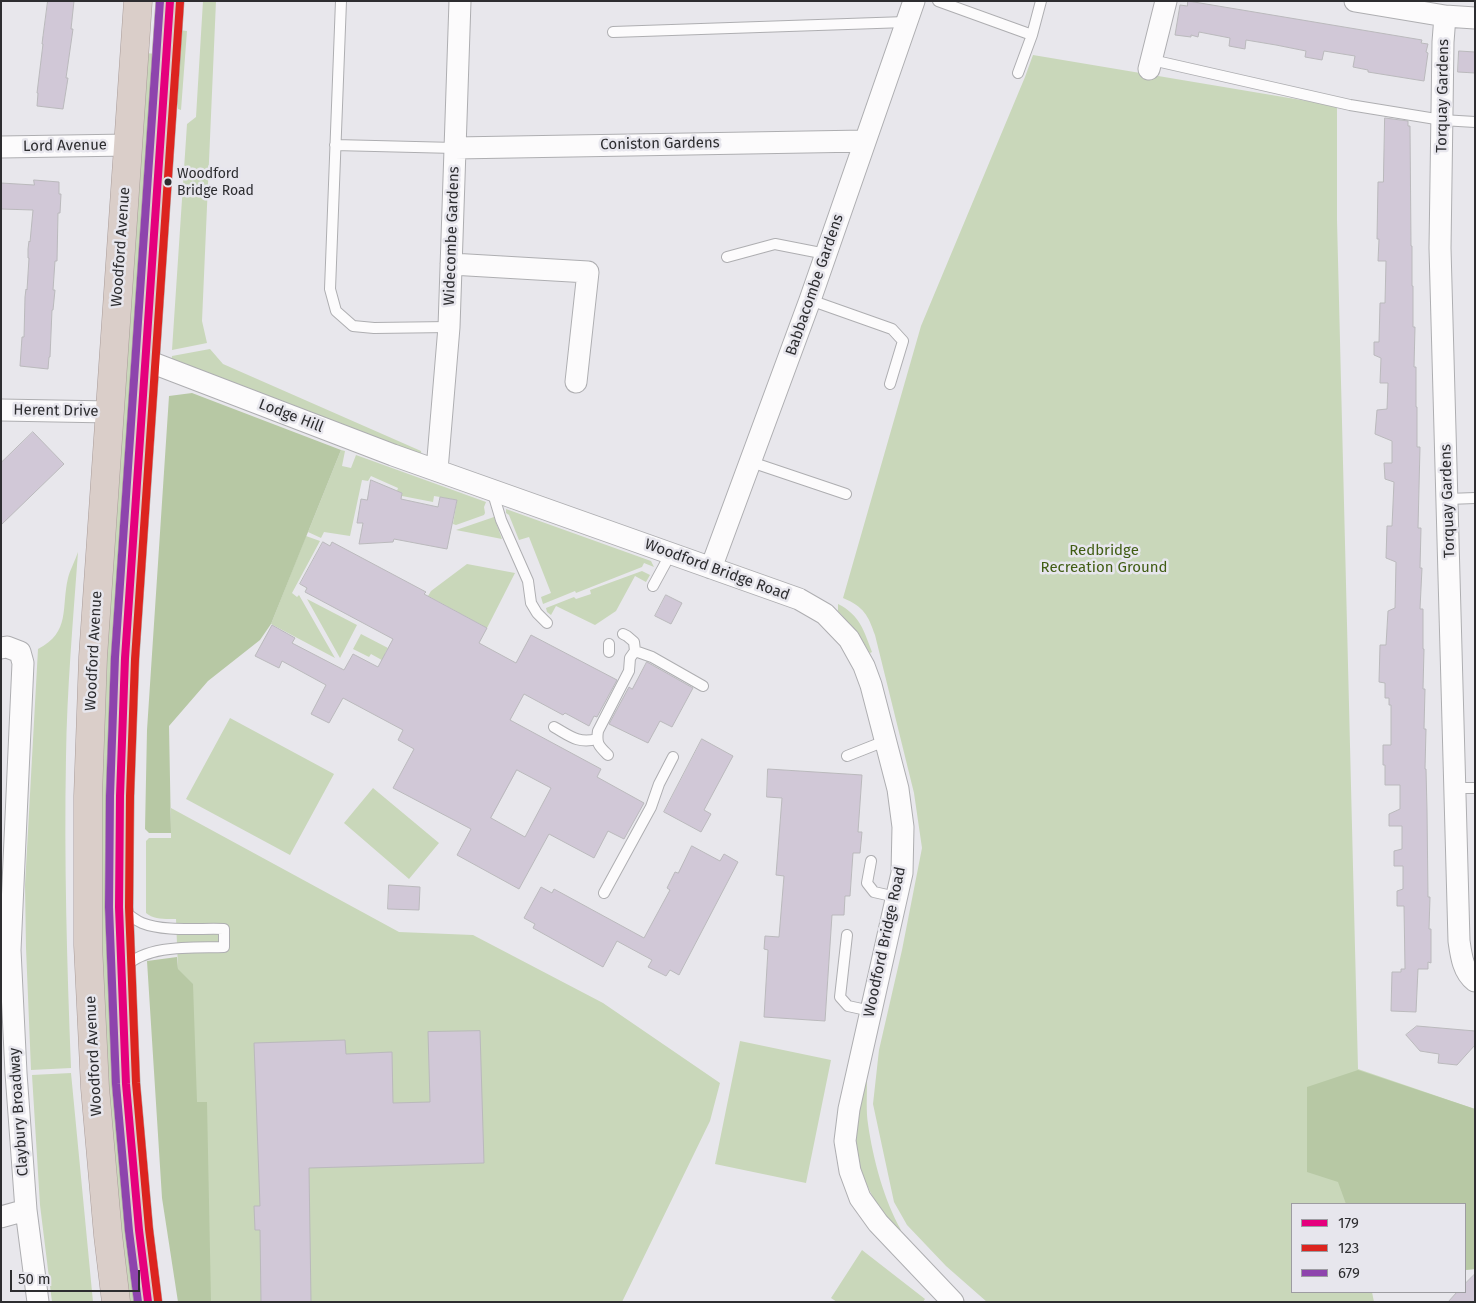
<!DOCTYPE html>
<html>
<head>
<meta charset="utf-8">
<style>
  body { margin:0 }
  #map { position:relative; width:1476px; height:1303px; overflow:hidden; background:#e8e7ec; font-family:"Fira Sans",sans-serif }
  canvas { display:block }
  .frame { position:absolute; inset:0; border:2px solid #2d2d30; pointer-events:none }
  .legend { position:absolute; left:1291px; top:1203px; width:175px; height:90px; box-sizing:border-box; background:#e7e6ed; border:1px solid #9d9ca1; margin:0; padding:6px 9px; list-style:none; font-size:15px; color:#2d2d30 }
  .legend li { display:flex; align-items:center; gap:10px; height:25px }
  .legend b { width:25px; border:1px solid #9d9ca1 }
  .scale { position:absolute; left:10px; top:1270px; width:130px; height:22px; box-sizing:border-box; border:2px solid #2d2d30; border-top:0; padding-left:6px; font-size:15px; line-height:18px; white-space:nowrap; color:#2d2d30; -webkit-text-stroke:4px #e7e6ed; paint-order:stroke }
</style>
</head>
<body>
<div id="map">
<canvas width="1476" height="1303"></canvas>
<div class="frame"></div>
<ul class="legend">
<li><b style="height:6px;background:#e5007d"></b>179</li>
<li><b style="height:6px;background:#dc241f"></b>123</li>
<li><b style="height:6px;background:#8e44ad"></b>679</li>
</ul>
<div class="scale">50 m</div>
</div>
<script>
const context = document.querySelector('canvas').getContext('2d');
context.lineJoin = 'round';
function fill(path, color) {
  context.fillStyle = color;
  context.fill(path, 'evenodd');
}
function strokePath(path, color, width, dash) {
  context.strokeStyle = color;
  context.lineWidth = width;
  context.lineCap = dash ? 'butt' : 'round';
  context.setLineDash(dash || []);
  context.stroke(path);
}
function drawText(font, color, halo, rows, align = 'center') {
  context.font = font + ' "Fira Sans",sans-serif';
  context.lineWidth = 5;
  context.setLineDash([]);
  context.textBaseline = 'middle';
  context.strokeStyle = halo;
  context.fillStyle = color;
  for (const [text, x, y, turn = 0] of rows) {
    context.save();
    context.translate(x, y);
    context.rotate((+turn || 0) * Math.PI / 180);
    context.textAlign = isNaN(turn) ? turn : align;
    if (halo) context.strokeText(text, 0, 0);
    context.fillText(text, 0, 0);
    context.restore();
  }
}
fill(new Path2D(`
  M203 1H216L202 321 207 343 172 350 187 124 196 117Z
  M178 30 187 31 181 110 178 109 174 81Z
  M146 53 156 54 114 653 137 1302H126L112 1167 98 919 100 724Z
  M1033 55 1337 106V220L1358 1069 1475 1109V1269L1465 1270V1204H1292V1292H1372L1374 1302H987L946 1266 907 1225 894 1202 873 1104 879 1050 902 950 922 848 914 793 875 635C868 615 864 607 843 598L921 326 1025 77Z
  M210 349 223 364 421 451 422 457 171 365 172 356Z
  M341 450 345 451 342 466 351 468 356 455 486 502 484 507 485 513 484 515 456 525 453 524 457 500 434 496 433 502 402 496V493L397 491 398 488 371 476 368 481 362 480 350 536 324 532 321 538 308 532Z
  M506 509 651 561 654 567 644 563 642 567 576 593 575 591 543 604 541 597 551 593 529 537 519 540 509 515 506 513Z
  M494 517 502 539 456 530Z
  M306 536 320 541 292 593 297 597 299 595 335 658 271 624Z
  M78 552C73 621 67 689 66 757 64 861 67 964 71 1068L31 1070 26 948 25 885 38 649C71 632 61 608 68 578 70 570 75 561 78 552Z
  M467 564 515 573 487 628 428 596 431 591Z
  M642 571 650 575 646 582 635 576 616 611 595 625 556 606 551 615 547 612 546 608 574 597 576 599 591 594 590 590Z
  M307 599 357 625 340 658Z
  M838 604C860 615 864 631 872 652L870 653 857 632 838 611Z
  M361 634 388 648 385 653 389 664 371 654 369 657 353 649Z
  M230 718 334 774 290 855 186 799Z
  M373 788 439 843 409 879 344 823Z
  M171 808 399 932 473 935 603 1003 720 1083 710 1121 622 1302H200L178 969 176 919C166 919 154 920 146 913V841L149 838H171Z
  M740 1041 831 1060 806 1183 715 1164Z
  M71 1073 93 1302H52L40 1205 32 1075Z
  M865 1081 867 1082C867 1096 866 1111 868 1124 873 1159 884 1200 901 1230L898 1232C873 1204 855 1169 855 1131 855 1117 862 1096 865 1081Z
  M862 1250 925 1299 923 1302H837L831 1298Z`), '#c9d7ba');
fill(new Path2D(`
  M192 393 341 450 271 624 260 640 208 681 169 726 171 833H149L145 829 147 730 169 396Z
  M177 957 178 969 193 984 197 1102H207L211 1302H178L162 1198 147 961Z
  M1358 1070 1475 1109V1269L1465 1270V1204H1346L1338 1182 1307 1172V1087Z`), '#b7c8a4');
const building = new Path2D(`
  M48 1H74L71 29H73L66 78H68L63 109 37 106 38 93H37L43 44H42L43 36Z
  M1188 1 1422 40 1421 43 1428 44 1426 52 1428 53 1424 81 1368 72V70L1353 67 1355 56 1324 51 1322 60 1305 57 1306 51 1276 45 1246 40 1245 49 1229 46 1230 38 1199 32 1198 37 1191 35V37L1175 35 1180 5 1187 6Z
  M1459 51 1475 52V73L1458 72Z
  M1385 118 1408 121V126H1410L1411 246H1412V286H1413V327H1415L1414 367H1416V407H1417V447H1420L1418 528H1421L1420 568H1422L1420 609H1423V649H1424L1423 689H1425L1424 729H1426L1425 769H1426L1427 810 1428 897H1430L1429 929H1431V963L1428 962V969H1418L1416 1012 1391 1011 1392 972H1401V969H1405L1404 906H1397V891L1403 889V866H1394V851L1402 849V826H1389V814L1400 809V785H1385V765H1383V745H1391V705H1389V698H1385V683L1379 682 1380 645H1386L1388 611 1395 608 1396 562 1386 558 1387 526H1392L1394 482 1385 479 1384 463H1392V441L1375 434 1377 410 1387 409 1388 383H1380L1381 358 1374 355V342H1379L1380 303H1385L1386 261H1378L1379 239H1377L1378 182H1383Z
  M34 180 59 182V194H61L60 213H58L57 261H55L53 290H55L53 310H52L50 357H49L48 369 20 366 22 337H24L25 297 26 289 27 290 29 258H28V249L29 241 30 242 33 210 1 209V183L34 185Z
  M33 432 64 464 1 525V463Z
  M371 480 402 493 401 499 438 507 440 497 457 500 447 549 394 539 393 542 359 544 363 523H357L361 499 367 500Z
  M323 542 330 546 332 542 426 592 424 594 487 628 479 643 516 663 531 635 617 680 597 717 594 716 589 726 565 713 563 715 524 694 510 720 601 769 597 777 644 803 624 839 608 831 594 858 549 834 519 889 457 855 471 829 393 788 414 749 398 740 403 730 343 698 329 723 311 714 326 685 282 661 279 668 255 656 272 625 295 638 292 643 344 670 353 654 378 667 393 639 305 592 307 588 300 584ZM517 770 551 788 525 837 491 818Z
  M666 595 682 603 671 624 655 616Z
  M647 662 693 688 672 727 660 721 648 743 609 724 629 687 632 689Z
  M702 739 733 756 704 810 711 814 701 832 664 812Z
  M768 769 862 775 858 832H862L860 853H853L850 896H845L844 915H832L825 1021 764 1017 768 950 764 949 765 936 779 937 784 876 776 875 782 798 767 797Z
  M692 846 720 861 724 854 738 862 679 975 670 970 666 976 648 967 652 960 617 941 603 967 533 928 535 924 524 918 541 887 552 893 554 889 644 938 670 890 667 888 675 872 678 873Z
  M389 885 420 887 419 910 388 909Z
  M1417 1026 1475 1031V1045L1457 1065 1438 1063 1439 1054 1420 1051 1406 1035Z
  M480 1031 484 1163 309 1168 311 1302H261L260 1230H255L254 1206H260L254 1043 345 1040 346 1054 392 1052 393 1103 430 1102 428 1032Z
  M1475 1274V1302H1448L1457 1292H1465V1284Z`);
fill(building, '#d1c8d7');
strokePath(building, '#bab9bc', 1);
const lane = new Path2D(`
  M341 1 330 289 336 311 353 326 374 328 449 327
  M938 1 1032 35
  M613 32 906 22
  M1152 60 1350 105 1442 120 1475 122
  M1018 73 1032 35 1041 1
  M335 145 455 148
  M727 257 775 244 826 254
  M810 300 892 329 903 341 890 384
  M751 462 846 494
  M492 490 501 520 528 581 531 603 537 613 547 623
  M1448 499 1475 498
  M653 586 671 553
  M609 644V652
  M635 651 652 657 703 686
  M554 727C570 736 578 744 597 739
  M608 755C599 746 596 744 598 731L629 671 630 658 635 651 634 642 627 636 623 634
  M847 756 885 741
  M1455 788H1475
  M871 861 867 883 874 892 896 897
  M604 893 651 807 659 784 673 757
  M123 910C129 915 135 920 142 923 164 932 200 928 224 929V947C193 948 148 944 125 967
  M847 935 840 997 848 1006 871 1011`);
const street = new Path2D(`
  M1355 1 1445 16 1475 18
  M1445 16 1443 42 1440 248 1459 941C1461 955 1463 972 1475 981
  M1149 69 1166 1
  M1 147 129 145
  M455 148 865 141
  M451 264 588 272 576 382
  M145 360 393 455 799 599 825 614 849 639 864 666 871 685 898 789 903 827 902 873 849 1109 845 1141 850 1171 860 1198 878 1223 953 1302
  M1 410 110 412
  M437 470 449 327 460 1
  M711 568 810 300 914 1
  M1 648 7 647 20 652 23 663 10 950 16 1073 26 1210 38 1302
  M1 1217 26 1210`);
const highway = new Path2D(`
  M116 1302 108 1235 95 1088 88 945V796L93 657 138 1
  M148 1302 139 1230 126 1084 119 907 120 796 125 658 170 1`);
strokePath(lane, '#aeaeb1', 12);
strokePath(street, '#aeaeb1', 23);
strokePath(highway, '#a99c99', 29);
strokePath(lane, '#fcfbfc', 10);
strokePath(street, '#fcfbfc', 21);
strokePath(highway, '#dacec9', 28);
strokePath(new Path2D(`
  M148 1302 139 1230 126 1084 119 907 120 796 125 658 170 1`), '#e5007d', 8);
strokePath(new Path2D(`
  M158 1301 149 1229 136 1083 129 907 130 796 135 659 180 2`), '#dc241f', 8);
strokePath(new Path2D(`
  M138 1302 129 1231 116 1084 109 907 110 796 115 657 160 1`), '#8e44ad', 8);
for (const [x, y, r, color] of [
  [168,182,4.5,"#2d2d30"]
]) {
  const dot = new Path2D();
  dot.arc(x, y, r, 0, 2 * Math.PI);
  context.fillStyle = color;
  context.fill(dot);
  strokePath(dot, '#e7e6ed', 2);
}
drawText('14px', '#2d2d30', '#e7e6ed', [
  ["Woodford",177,174],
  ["Bridge Road",177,191]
], 'left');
drawText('15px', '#2d2d30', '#e7e6ed', [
  ["Torquay Gardens",1443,96,-89],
  ["Coniston Gardens",660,144,-1],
  ["Lord Avenue",65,146,-1],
  ["Widecombe Gardens",452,236,-88],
  ["Woodford Avenue",121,247,-86],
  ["Babbacombe Gardens",815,285,-71],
  ["Herent Drive",56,411,1],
  ["Lodge Hill",291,416,21],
  ["Torquay Gardens",1448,501,-92],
  ["Woodford Bridge Road",717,570,20],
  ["Woodford Avenue",94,651,-87],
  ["Woodford Bridge Road",885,942,-78],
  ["Woodford Avenue",94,1056,-93],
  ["Claybury Broadway",19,1112,-94]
]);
drawText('15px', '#415d14', '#e7e6ed', [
  ["Redbridge",1104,551],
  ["Recreation Ground",1104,568]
]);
</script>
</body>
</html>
